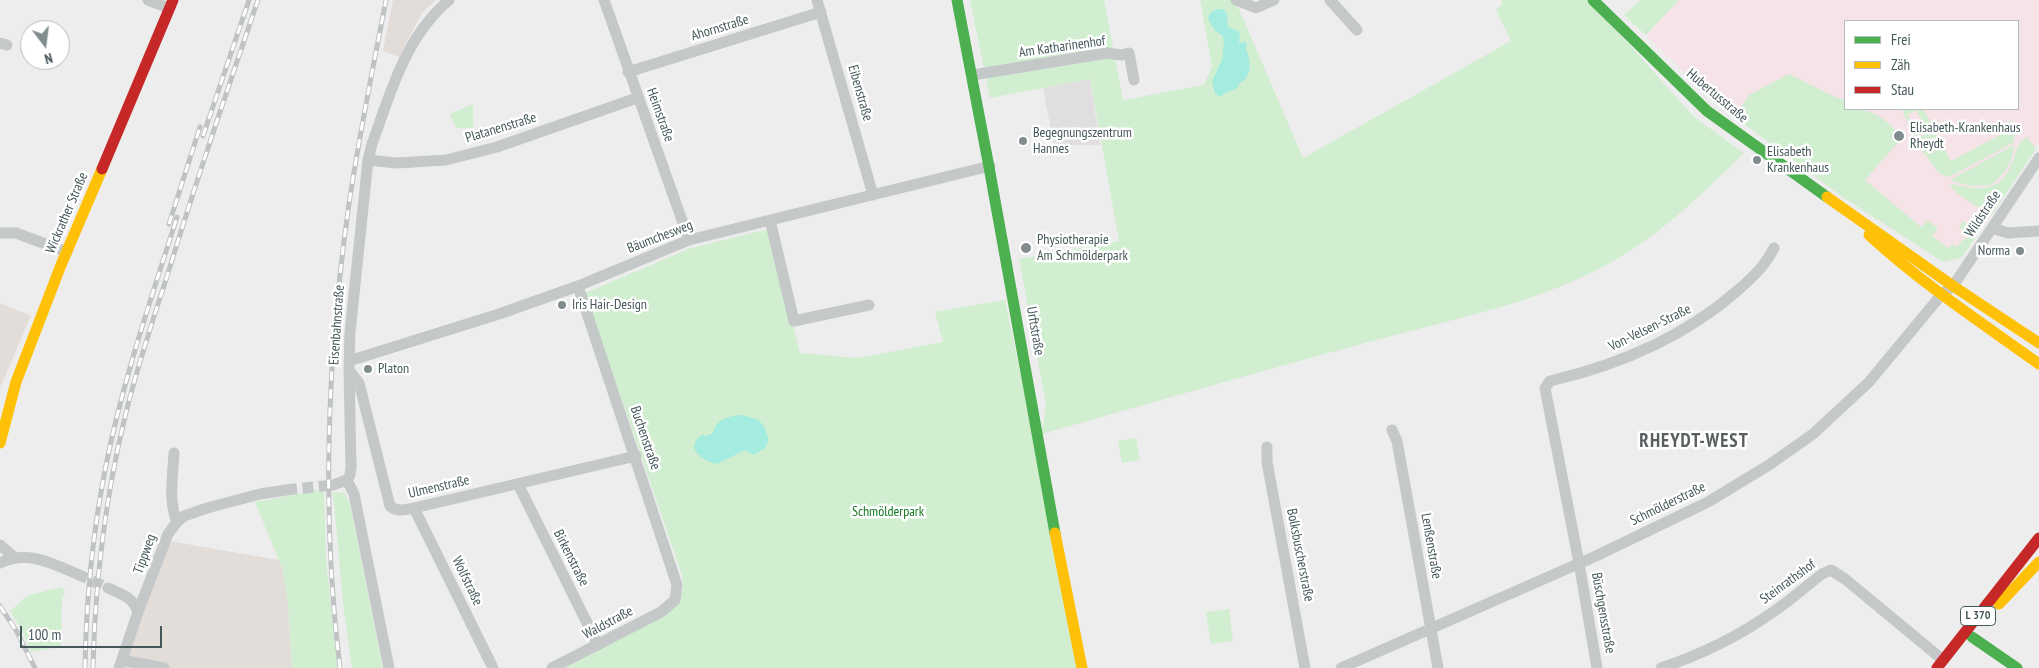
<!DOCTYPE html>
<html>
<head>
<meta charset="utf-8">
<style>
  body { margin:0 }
  #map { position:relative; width:2039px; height:668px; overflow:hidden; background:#eeeded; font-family:"PT Sans Narrow",sans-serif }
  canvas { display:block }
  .legend { position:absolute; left:1844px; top:20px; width:175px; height:90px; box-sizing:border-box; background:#fff; border:1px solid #b4bcbd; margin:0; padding:6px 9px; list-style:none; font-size:15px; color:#445759 }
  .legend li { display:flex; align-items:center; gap:10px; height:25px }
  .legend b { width:25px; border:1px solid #b4bcbd }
  .north { position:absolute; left:20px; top:20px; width:50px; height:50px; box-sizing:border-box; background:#fff; border:1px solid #b4bcbd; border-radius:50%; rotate:165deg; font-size:14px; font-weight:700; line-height:20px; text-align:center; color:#445759 }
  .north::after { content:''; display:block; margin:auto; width:18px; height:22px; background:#808c8d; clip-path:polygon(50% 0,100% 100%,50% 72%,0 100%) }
  .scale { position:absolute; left:20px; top:626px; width:142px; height:22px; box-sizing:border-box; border:2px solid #445759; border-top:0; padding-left:6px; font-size:15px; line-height:18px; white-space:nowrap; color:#445759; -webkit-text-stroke:4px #fff; paint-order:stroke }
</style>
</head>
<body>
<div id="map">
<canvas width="2039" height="668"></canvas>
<ul class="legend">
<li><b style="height:6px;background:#4caf50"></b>Frei</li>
<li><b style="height:6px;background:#ffc107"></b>Zäh</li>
<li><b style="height:6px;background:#c62828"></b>Stau</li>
</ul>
<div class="north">N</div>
<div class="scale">100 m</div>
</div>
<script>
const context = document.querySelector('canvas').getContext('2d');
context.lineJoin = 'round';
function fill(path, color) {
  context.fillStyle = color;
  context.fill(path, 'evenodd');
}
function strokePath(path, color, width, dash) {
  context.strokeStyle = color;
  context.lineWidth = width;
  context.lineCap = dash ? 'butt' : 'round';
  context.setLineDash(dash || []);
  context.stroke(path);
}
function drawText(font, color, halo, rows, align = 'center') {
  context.font = font + ' "PT Sans Narrow",sans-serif';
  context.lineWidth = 5;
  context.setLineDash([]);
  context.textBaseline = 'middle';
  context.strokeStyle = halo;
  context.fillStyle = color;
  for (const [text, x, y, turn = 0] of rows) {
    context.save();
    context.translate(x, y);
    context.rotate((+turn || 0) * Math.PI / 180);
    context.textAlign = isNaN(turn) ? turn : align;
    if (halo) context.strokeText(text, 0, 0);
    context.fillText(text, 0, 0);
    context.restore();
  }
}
fill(new Path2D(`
  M393 0H436L422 13 399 57 383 51Z
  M0 303 31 316 0 388Z
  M169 541 279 560 283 570 288 603 292 668H121Z`), '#e3ddda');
fill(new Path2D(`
  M1090 79 1100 145H1054L1043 88Z`), '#e0dedf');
fill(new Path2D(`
  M1679 0H2039V144L1961 258 1943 262 1844 198 1716 103 1646 35ZM1845 21H2018V109H1845Z`), '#f5e3e8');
fill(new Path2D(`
  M970 0H1104L1123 100 1204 85 1212 66 1200 0H1235L1303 158 1511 41 1496 10 1503 4 1501 0H1586L1628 43 1694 117 1744 153C1705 191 1667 229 1620 257 1548 301 1457 318 1376 340 1265 370 1154 402 1042 434L1046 404 1019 259 1119 241 1090 79 990 98Z
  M1641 0H1679L1646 35 1624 15Z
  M1789 74 1833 96 1845 100V109C1874 109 1883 116 1902 138L1865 180 1921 227 1928 220 1938 229 1932 236 1949 248 1953 244 1957 247 1964 239 1971 237 1959 227 1964 221 1975 228 1974 234 1977 236 1961 258 1943 262 1844 198 1740 121 1741 108 1749 95Z
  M473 104V128H456L450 114Z
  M1902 109H1923L1939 138 1921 148 1911 130 1914 127 1920 137 1928 132 1916 110 1907 115 1914 125 1909 126Z
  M2010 121 2013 122 2015 134 2013 143 1949 177 1940 174 1922 151 1940 140 1951 161 2000 135 1997 129Z
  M2027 137 2036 149 1991 216 1958 194 1950 186 1952 184C1980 191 2003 192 2013 160 2017 149 2017 143 2027 137Z
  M2012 146H2014C2012 163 2004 175 1991 185L1970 186 1952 181V179Z
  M769 229 800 353 857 358 943 342 935 312 1005 300 1030 420 1077 668H559L679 600 683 588 682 575 585 293 691 248Z
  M1136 438 1140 460 1122 463 1118 441Z
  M324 489 326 560 338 668H292L288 603 283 570 255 502Z
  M333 492 345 493 350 504 383 668H352L344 612Z
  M60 587 65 590 62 600 61 647 31 652 23 632 10 611 27 596Z
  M1229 609 1233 641 1211 644 1206 612Z`), '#d1eed0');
fill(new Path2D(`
  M1217 9C1230 8 1227 18 1228 27L1240 32 1239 43 1245 42 1247 44 1246 48C1249 58 1253 71 1245 79 1242 83 1239 83 1237 88L1225 93 1220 97 1215 94 1212 81 1222 60 1224 41 1222 35 1215 31 1208 19 1210 13Z
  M740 415C759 418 764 421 769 440L764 449 754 455 745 450 717 464C703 461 683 447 702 435L707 436 713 433C716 420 728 416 740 415Z`), '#a4ecdf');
strokePath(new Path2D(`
  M286 490 333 485
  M77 574 108 588`), '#c4c8c8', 11, [11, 5.5]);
strokePath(new Path2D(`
  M148 0 169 8
  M604 0 689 240
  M817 0 873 195
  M1236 0 1256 8 1274 0
  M1330 0 1357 30
  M0 43 7 45
  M628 72 821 12
  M973 75 1107 53 1121 55 1129 53 1134 80
  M368 160 397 163 446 160 497 147 637 98
  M770 220 794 321 869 305
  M1992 228 2008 233 2039 231
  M0 233H16L67 252
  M349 361 499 314 578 286 689 240 990 166
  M349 370 359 383 390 506C397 512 405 510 414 508L636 456
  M1392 430 1397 441 1438 668
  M1267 447V462L1305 668
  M174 453C173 475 168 501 177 522
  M518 484 598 645
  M333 485 347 480
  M414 508 493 668
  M0 545 15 558
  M0 563C28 550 51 563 77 574
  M108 588C121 594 133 597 138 612
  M122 660 164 668
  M119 668 138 612 168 534 177 522 184 516 207 508 260 494 286 490
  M389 668 354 494 347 480 350 475 351 467 349 370 350 332 368 160 372 144C391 92 405 37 449 0
  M552 668 661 612 675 600 677 585 578 286
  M1341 668 1596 556 1708 502 1769 465 1813 434 1869 382 1942 294 1953 286 2039 158
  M1597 668 1579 563 1545 388 1550 381C1619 365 1683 338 1737 291 1752 278 1765 266 1774 248
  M1661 668C1700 655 1739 636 1773 612 1790 601 1805 587 1822 574L1831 570 1845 579 1943 660`), '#c4c8c9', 11);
strokePath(new Path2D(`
  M957 0 989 167 1055 533
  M1593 0 1707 111 1827 197
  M1972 637 2017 668`), '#4caf50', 11);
strokePath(new Path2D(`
  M1827 197 1953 286 2039 343
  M1869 235C1921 283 1982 323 2039 364
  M0 443 16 382 61 265 102 169
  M1055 533 1082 668
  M1999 604 2039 562`), '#ffc107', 11);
strokePath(new Path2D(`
  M102 169 173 0
  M1937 668 2039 538`), '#c62828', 11);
const rail = new Path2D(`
  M203 136 249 0
  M169 224 200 127
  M0 606 17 632 35 668
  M85 668C86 600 93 531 106 465 123 380 151 299 177 217
  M93 668C95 584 105 499 125 417 138 362 157 309 174 254 200 169 229 85 258 0
  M340 668C321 514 327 358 349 204 359 136 373 68 386 0`);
strokePath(rail, '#c0c3c3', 5);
strokePath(rail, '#fff', 3, [9]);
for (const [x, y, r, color] of [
  [1899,136,6,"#808c8d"],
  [1023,141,5,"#808c8d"],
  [1757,160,5,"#808c8d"],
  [1026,248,6,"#808c8d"],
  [2020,251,5,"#808c8d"],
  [562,305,5,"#808c8d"],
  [368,369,5,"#808c8d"]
]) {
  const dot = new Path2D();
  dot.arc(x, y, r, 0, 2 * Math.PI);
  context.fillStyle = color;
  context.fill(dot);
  strokePath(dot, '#fff', 2);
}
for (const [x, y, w] of [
  [1978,616,35]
]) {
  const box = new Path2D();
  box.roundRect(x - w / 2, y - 9.5, w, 19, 4);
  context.fillStyle = '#fff';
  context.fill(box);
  strokePath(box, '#445759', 1);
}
drawText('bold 12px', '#445759', null, [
  ["L 370",1978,616]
]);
drawText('14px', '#445759', '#fff', [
  ["Ahornstraße",720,28,-17],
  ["Am Katharinenhof",1062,47,-8],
  ["Eibenstraße",860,93,74],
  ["Hubertusstraße",1717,96,40],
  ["Heimstraße",660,115,70],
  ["Platanenstraße",501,128,-17],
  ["Wickrather Straße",67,213,-67],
  ["Wildstraße",1983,214,-56],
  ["Bäumchesweg",660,237,-21],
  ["Eisenbahnstraße",337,325,-86],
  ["Von-Velsen-Straße",1650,328,-26],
  ["Urftstraße",1035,331,80],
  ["Buchenstraße",645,438,71],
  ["Ulmenstraße",439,487,-13],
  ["Schmölderstraße",1668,504,-26],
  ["Lenßenstraße",1431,546,80],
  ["Tippweg",145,554,-70],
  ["Bolksbuscherstraße",1300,555,79],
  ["Birkenstraße",571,558,63],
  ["Wolfstraße",467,581,64],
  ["Steinrathshof",1788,582,-36],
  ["Büschgensstraße",1603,613,80],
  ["Waldstraße",608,623,-28]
]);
drawText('14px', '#445759', '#fff', [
  ["Elisabeth-Krankenhaus",1910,128],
  ["Rheydt",1910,144],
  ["Begegnungszentrum",1033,133],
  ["Hannes",1033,149],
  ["Elisabeth",1767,152],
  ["Krankenhaus",1767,168],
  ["Physiotherapie",1037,240],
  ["Am Schmölderpark",1037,256],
  ["Norma",2010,251,"right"],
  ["Iris Hair-Design",572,305],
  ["Platon",378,369]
], 'left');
drawText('14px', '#167922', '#fff', [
  ["Schmölderpark",888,512]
]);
context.letterSpacing = '1px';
drawText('bold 19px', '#595f61', '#fff', [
  ["RHEYDT-WEST",1694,442]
]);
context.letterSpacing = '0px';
</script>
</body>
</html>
